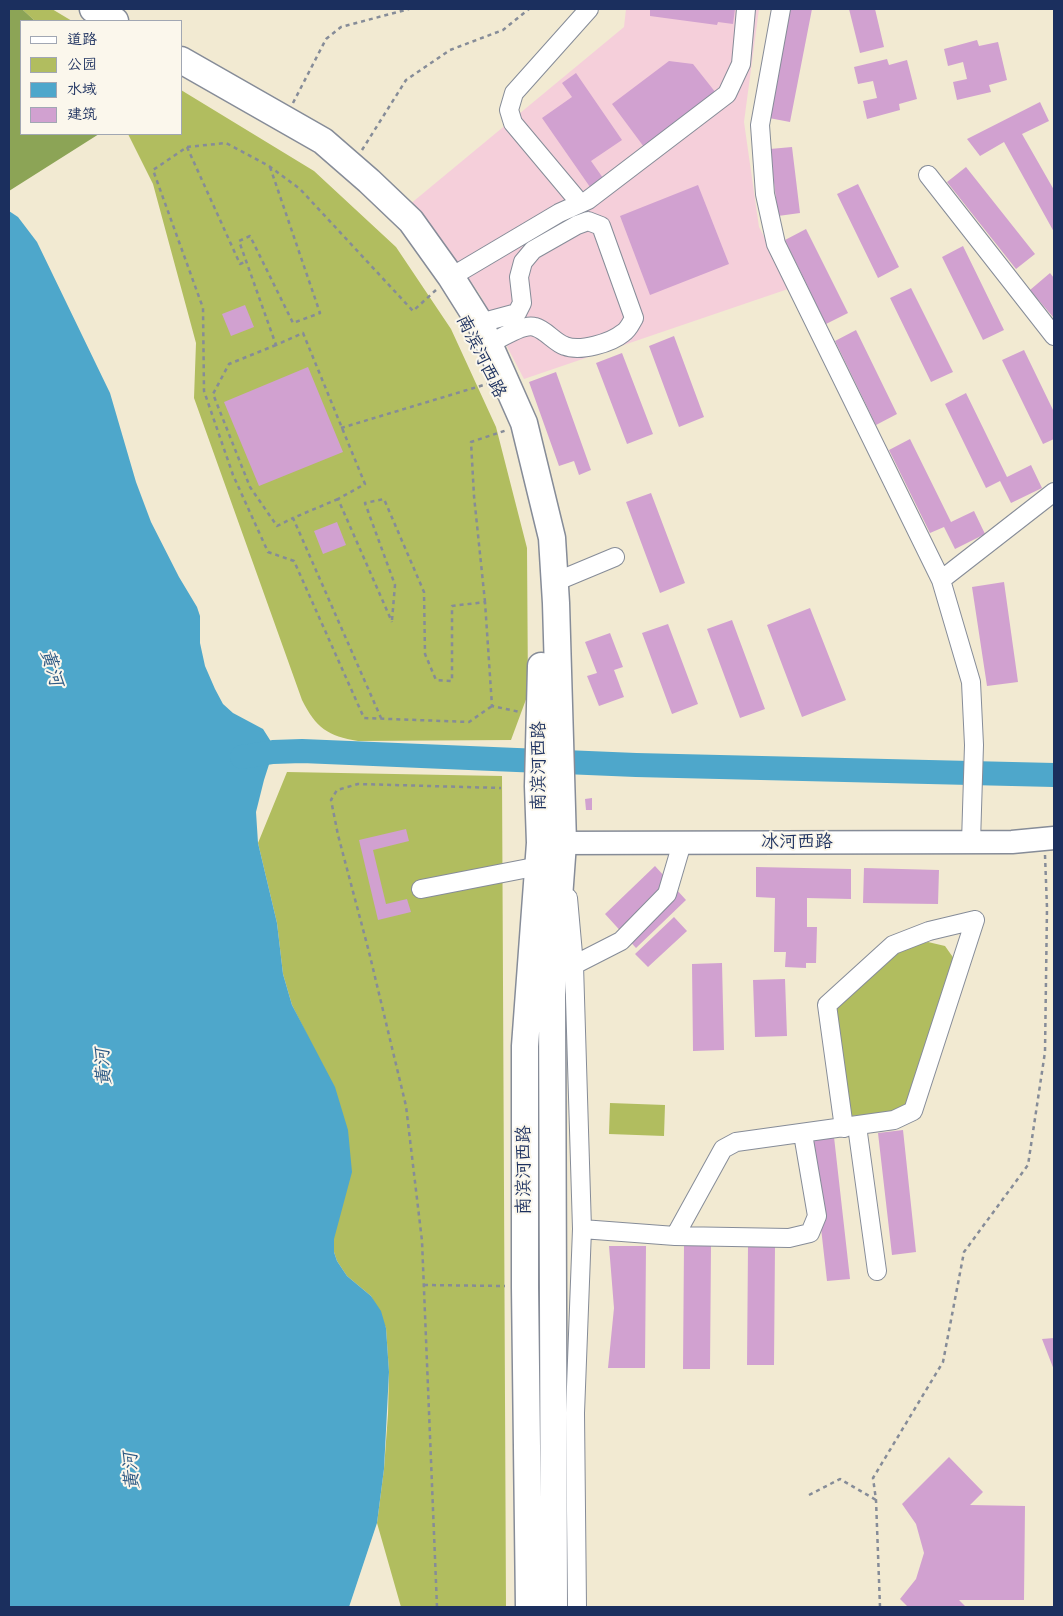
<!DOCTYPE html>
<html>
<head>
<meta charset="utf-8">
<style>
  body { margin:0 }
  #map { position:relative; width:1063px; height:1616px; overflow:hidden; background:#f2ead2; font-family:"Architects Daughter","LXGW WenKai TC",sans-serif }
  canvas { display:block }
  .frame { position:absolute; inset:0; border:10px solid #1b2f5e; pointer-events:none }
  .legend { position:absolute; left:20px; top:20px; width:162px; height:115px; box-sizing:border-box; background:#fbf7ec; border:1px solid #a1a7b3; margin:0; padding:6px 9px; list-style:none; font-size:15px; color:#1b2f5e }
  .legend li { display:flex; align-items:center; gap:10px; height:25px }
  .legend b { width:25px; border:1px solid #a1a7b3 }
</style>
</head>
<body>
<div id="map">
<canvas width="1063" height="1616"></canvas>
<div class="frame"></div>
<ul class="legend">
<li><b style="height:6px;background:#fff"></b>道路</li>
<li><b style="height:14px;background:#b1bd5f"></b>公园</li>
<li><b style="height:14px;background:#4ea7cb"></b>水域</li>
<li><b style="height:14px;background:#d1a1d0"></b>建筑</li>
</ul>
</div>
<script>
const context = document.querySelector('canvas').getContext('2d');
context.lineJoin = 'round';
function fill(path, color) {
  context.fillStyle = color;
  context.fill(path, 'evenodd');
}
function strokePath(path, color, width, dash) {
  context.strokeStyle = color;
  context.lineWidth = width;
  context.lineCap = dash ? 'butt' : 'round';
  context.setLineDash(dash || []);
  context.stroke(path);
}
function drawText(font, color, halo, rows, align = 'center') {
  context.font = font + ' "Architects Daughter","LXGW WenKai TC",sans-serif';
  context.lineWidth = 4;
  context.setLineDash([]);
  context.textBaseline = 'middle';
  context.strokeStyle = halo;
  context.fillStyle = color;
  for (const [text, x, y, turn = 0] of rows) {
    context.save();
    context.translate(x, y);
    context.rotate((+turn || 0) * Math.PI / 180);
    context.textAlign = isNaN(turn) ? turn : align;
    if (halo) context.strokeText(text, 0, 0);
    context.fillText(text, 0, 0);
    context.restore();
  }
}
fill(new Path2D(`
  M626 9H759L744 122 759 227 791 288 524 379 479 293 422 216 409 205 624 27Z`), '#f5cfda');
fill(new Path2D(`
  M22 9H52L72 21H35Z
  M181 90 314 171 396 247 451 329 496 427 527 548 528 694 511 740 358 741C328 736 316 728 302 700L194 398 196 343 153 184 128 134H181Z
  M287 772 502 776 506 1607H401L377 1523 384 1469 388 1414 389 1372 386 1328 371 1296 347 1276 337 1261 334 1252V1239L307 1035 292 1005 283 974 277 923 258 843Z
  M928 942 945 946 957 963 908 1102 895 1114 848 1116 833 1011 898 950Z
  M610 1103 665 1105 664 1136 609 1134Z`), '#b1bd5f');
fill(new Path2D(`
  M9 9H22L35 21H21V134H99L9 191Z`), '#8ca456');
fill(new Path2D(`
  M9 211 18 217 37 242 110 393 136 482 151 522 179 577 197 607 200 616V643L205 666 215 689 223 704 233 713 263 729 270 740 273 752 264 780 256 812 258 843 277 923 283 974 292 1005 335 1087 348 1130 352 1172 334 1239V1252L337 1261 347 1276 371 1296 381 1311 386 1328 389 1372 384 1469 377 1523 349 1607H9Z`), '#4ea7cb');
strokePath(new Path2D(`
  M242 757 273 752 302 751 636 765 1054 775`), '#4ea7cb', 24);
fill(new Path2D(`
  M650 9H735L733 24 718 22 717 25 650 16Z
  M790 9H812L790 122 769 118Z
  M849 9H875L884 47 860 53Z
  M977 40 979 46 998 42 1007 80 989 85 991 92 957 100 953 82 967 79 963 62 948 66 944 49Z
  M887 59 889 65 907 60 917 99 899 104 900 110 867 119 863 101 877 98 873 81 858 84 854 67Z
  M669 61 693 64 716 93 644 147 612 104Z
  M576 73 622 140 591 161 603 178 590 187 542 118 572 97 562 83Z
  M1040 102 1049 121 1022 134 1054 190V232L1004 142 980 156 967 139Z
  M792 147 800 213 778 216 770 149Z
  M966 167 1035 254 1016 269 947 182Z
  M858 184 899 267 878 278 837 194Z
  M698 185 729 264 650 295 620 216Z
  M806 229 848 313 826 324 785 240Z
  M963 246 1004 330 983 340 942 257Z
  M1050 273 1054 278 1053 317 1030 290Z
  M911 288 953 372 931 382 890 298Z
  M245 305 254 327 231 336 222 314Z
  M856 330 897 414 876 425 835 341Z
  M674 336 704 417 679 427 649 346Z
  M1024 350 1054 412V439L1043 444 1002 360Z
  M622 353 653 434 627 444 596 363Z
  M308 367 343 452 259 486 224 402Z
  M556 372 591 470 579 475 574 461 559 466 529 382Z
  M966 393 1007 477 1031 465 1042 488 1011 503 1000 481 986 488 945 404Z
  M910 439 951 522 974 511 985 534 955 549 944 527 930 533 889 450Z
  M651 493 685 583 660 593 626 502Z
  M337 522 346 545 323 554 314 531Z
  M1004 582 1018 682 987 686 972 587Z
  M810 608 846 700 802 717 767 625Z
  M732 620 765 709 740 718 707 629Z
  M668 624 698 704 672 714 642 633Z
  M610 633 623 667 614 670 624 697 599 706 587 676 597 673 585 642Z
  M592 798V810H586L585 799Z
  M406 829 409 841 373 850 386 904 407 899 411 912 378 920 359 840Z
  M655 866 686 900 636 948 605 914Z
  M756 867 851 869V899L807 898V927H817L816 963H806V968L785 967 786 952H774L775 898 756 897Z
  M864 868 939 870 938 904 863 903Z
  M674 917 687 931 648 967 635 954Z
  M722 963 724 1050 693 1051 692 964Z
  M785 979 787 1036 755 1037 753 980Z
  M903 1130 916 1252 892 1255 878 1133Z
  M834 1137 850 1279 827 1281 811 1140Z
  M684 1245H711L710 1369H683Z
  M609 1246H646L645 1368H608L614 1308Z
  M748 1246H775L774 1365H747Z
  M1054 1338V1370L1042 1339Z
  M949 1457 983 1492 970 1505 1025 1506 1024 1600H959L966 1607H908L900 1599 916 1579 924 1553 916 1524 902 1504Z`), '#d1a1d0');
const minor = new Path2D(`
  M781 9 760 125 765 194 776 244 941 580 1054 492
  M928 175 1054 336
  M580 203 513 123 509 110 514 93 589 9
  M451 277 559 213 588 200 727 94 741 64 746 9
  M480 323 517 313 522 303 519 277 523 262 533 250 577 225 588 221 601 226 634 318C631 323 629 329 623 333 611 343 580 352 565 346 554 342 546 330 535 327 523 323 500 339 489 344
  M941 580 971 682 974 745 971 842
  M555 582 615 557
  M421 889 539 866
  M568 898 574 965 582 1229 575 1413 577 1607
  M574 965 621 941 667 894 682 843
  M857 1126 877 1271
  M844 1128 827 1005 893 945 929 931 975 920
  M582 1229 675 1236 789 1238 810 1233 817 1216 803 1134
  M675 1236 723 1149 736 1142 894 1120 913 1111 975 920`);
const major = new Path2D(`
  M546 843 1012 842 1054 838`);
const highway = new Path2D(`
  M93 9 115 21
  M181 60 323 141 369 181 411 221 451 277 480 323 489 344 524 423 552 538 556 603 563 843 552 994 554 1607
  M529 1607 525 1287V1046L540 843 538 786 541 666`);
strokePath(minor, '#868c98', 20);
strokePath(major, '#868c98', 25);
strokePath(highway, '#868c98', 29);
strokePath(new Path2D(`
  M293 103 326 39 341 27 409 9
  M187 147 240 264 247 261
  M362 150 406 80 450 50 503 30 529 9
  M270 167 320 313 293 323 250 236 239 241 276 345 303 333 365 484 338 499 392 622
  M436 290 413 311 300 189 269 166 226 143 187 147 153 170 203 308 204 391 233 475 268 552 294 561 364 718 469 722 492 706
  M276 345 229 364 213 394 250 487 277 526 293 518
  M341 428 487 384
  M338 499 293 518 381 718
  M485 602 474 496 471 442 507 430
  M392 620 395 585 365 503 384 499 424 592 425 654 436 680 452 681V606L485 602 492 706 520 712
  M424 1285 505 1286
  M809 1495 840 1479 876 1500
  M437 1607 422 1241 406 1106 369 952 338 835 331 800 337 790 358 784 501 788
  M880 1607 876 1500 873 1478 943 1362 964 1252 1028 1165 1045 1052 1047 908 1045 855`), '#868c98', 2.5, [4, 4]);
strokePath(minor, '#fff', 18);
strokePath(major, '#fff', 22);
strokePath(highway, '#fff', 26);
drawText('18px', '#1b2f5e', '#fbf7ec', [
  ["南滨河西路",480,357,64],
  ["南滨河西路",540,766,-90],
  ["冰河西路",797,843],
  ["南滨河西路",525,1170,-90]
]);
drawText('italic 19px', '#2d5984', '#fbf7ec', [
  ["黄河",50,668,73],
  ["黄河",105,1067,-94],
  ["黄河",133,1471,-94]
]);
</script>
</body>
</html>
